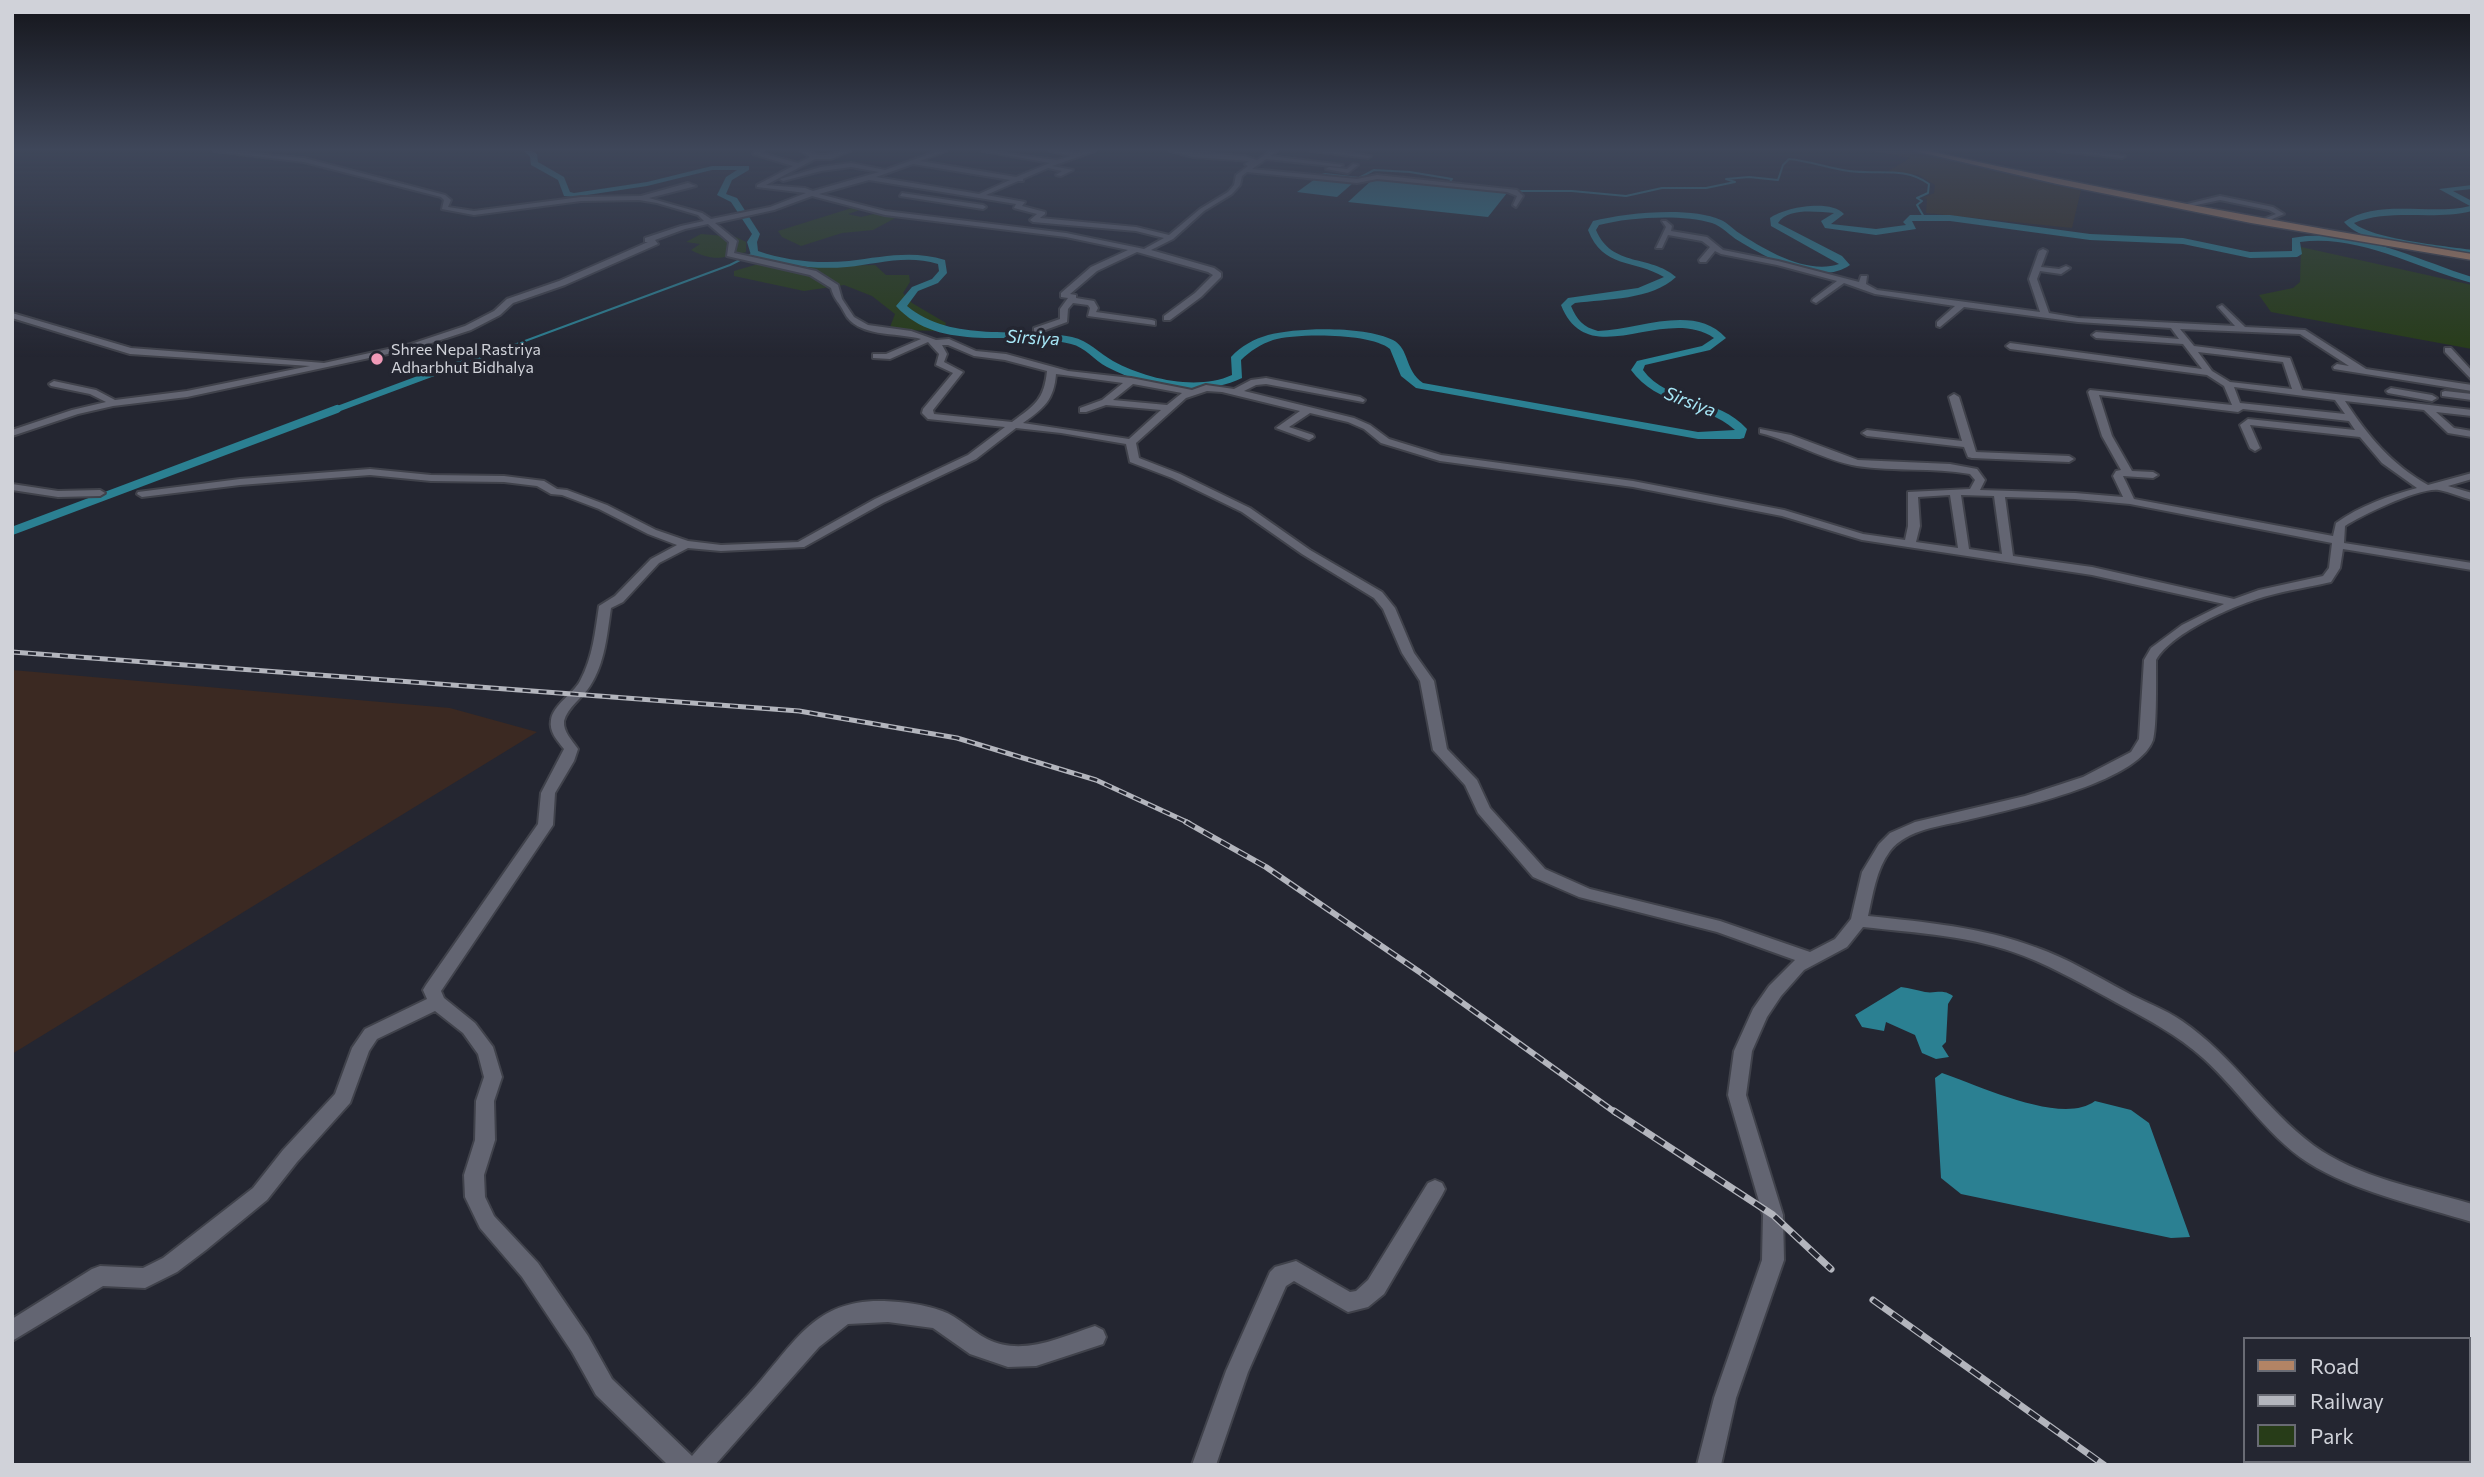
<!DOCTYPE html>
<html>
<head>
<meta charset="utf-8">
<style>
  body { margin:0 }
  #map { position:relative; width:2484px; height:1477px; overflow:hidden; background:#242631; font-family:Commissioner,sans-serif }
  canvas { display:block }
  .frame { position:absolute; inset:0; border:14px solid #d0d2d9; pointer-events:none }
  .legend { position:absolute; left:2243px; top:1337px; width:228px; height:126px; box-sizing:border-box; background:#242631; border:2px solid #696b74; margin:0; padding:9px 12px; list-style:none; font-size:21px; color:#d0d2d9 }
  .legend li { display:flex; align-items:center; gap:14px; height:35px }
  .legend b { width:35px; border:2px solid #696b74 }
</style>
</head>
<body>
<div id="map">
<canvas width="2484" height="1477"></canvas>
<div class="frame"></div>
<ul class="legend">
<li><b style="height:9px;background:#b38465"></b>Road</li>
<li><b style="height:9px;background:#b3b5bd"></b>Railway</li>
<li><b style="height:19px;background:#273c18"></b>Park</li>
</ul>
</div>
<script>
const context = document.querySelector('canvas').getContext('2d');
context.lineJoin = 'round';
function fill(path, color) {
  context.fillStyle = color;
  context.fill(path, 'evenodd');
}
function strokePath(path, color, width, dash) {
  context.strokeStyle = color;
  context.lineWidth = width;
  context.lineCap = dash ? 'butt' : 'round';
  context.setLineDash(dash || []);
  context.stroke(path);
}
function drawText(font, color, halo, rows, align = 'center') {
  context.font = font + ' Commissioner,sans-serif';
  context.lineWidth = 7;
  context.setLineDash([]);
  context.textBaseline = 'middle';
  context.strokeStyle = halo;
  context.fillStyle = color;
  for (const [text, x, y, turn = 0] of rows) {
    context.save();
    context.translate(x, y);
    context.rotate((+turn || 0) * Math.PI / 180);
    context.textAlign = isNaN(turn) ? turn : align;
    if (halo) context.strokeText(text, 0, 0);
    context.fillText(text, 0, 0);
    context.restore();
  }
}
fill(new Path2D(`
  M12 670 450 708 537 732 12 1054Z`), '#3b2922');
fill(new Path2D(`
  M1873 151H1914L2081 190 2072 228 1926 213 1927 199 1923 198 1934 193 1935 185 1919 175 1887 172 1910 158Z`), '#362d1c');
fill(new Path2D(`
  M855 207 863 209 848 214 861 217 878 213 901 215 873 230 842 233 801 246 782 237 778 231Z
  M701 234 736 237 746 242V252C724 258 713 262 691 250L700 244 686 242Z
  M2301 247 2472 285V349L2271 312 2259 295 2293 288 2300 282Z
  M765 262 824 266 875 265 886 275H909L910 282 903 293 912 303 946 323 943 331 894 330 890 327 895 314 872 296 844 285 804 291 734 276V271Z`), '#273c18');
fill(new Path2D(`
  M1315 179 1353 183 1337 197 1297 192Z
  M1373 179 1507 193 1488 217 1348 202Z
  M1901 987C1910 988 1916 990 1925 992 1936 994 1942 988 1953 996L1948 1004 1946 1042 1942 1046 1949 1057 1936 1059 1922 1053 1915 1035 1886 1022 1884 1031 1862 1027 1855 1015Z
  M1942 1073C1978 1085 2062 1126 2095 1101L2131 1110 2149 1123 2190 1237 2171 1238 1961 1194 1941 1178 1935 1078Z`), '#2b8092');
strokePath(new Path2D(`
  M1318 176 1325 174 1359 178 1374 170 1410 172 1452 179 1448 184
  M1517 191H1572L1626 196 1662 188H1706L1735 182 1726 179 1749 177 1778 180 1783 165 1789 159C1809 161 1829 168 1849 171 1877 175 1905 166 1929 184L1928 193 1917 198 1922 201 1917 205 1924 217
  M471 361 730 265 754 253`), '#2b8092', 2);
strokePath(new Path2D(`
  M332 411 461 363`), '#2b8092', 6);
strokePath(new Path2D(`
  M12 531 337 409`), '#2b8092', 8);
fill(new Path2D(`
  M524 151H532L537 154 538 162 564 177 570 192 574 193 647 182 712 166H749V170L732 180 726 194 737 198 760 234 757 242 758 251C787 261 819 264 849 261 883 257 912 250 945 260L947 273 938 283 918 291 907 306C953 344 1017 326 1072 337 1089 341 1099 353 1113 361 1146 379 1197 391 1232 375L1231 357C1241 346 1254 339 1268 335 1297 327 1366 326 1393 340 1410 349 1404 370 1423 383L1698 432 1735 430C1703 402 1657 406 1631 370L1637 361 1702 346 1714 338C1664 304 1588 374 1561 305L1568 298 1638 288 1664 277C1634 259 1603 269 1588 230L1593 221C1625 213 1690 206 1721 220 1728 223 1733 229 1739 233 1765 250 1807 275 1839 264L1771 226 1770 218C1785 207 1831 199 1844 214L1831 224 1876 229 1906 225 1903 222 1910 215H1950L2090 234 2183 238 2250 252 2292 251V238C2353 226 2415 259 2472 277V283C2416 268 2359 234 2300 242L2302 254 2297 257 2250 258 2183 244 2090 240 1950 221H1912L1916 229 1876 235 1825 228 1821 221 1834 213C1818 212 1788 207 1778 223L1842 256 1850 265C1819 287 1767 258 1739 241 1730 236 1722 226 1712 223 1682 214 1630 217 1599 225L1596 230C1612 268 1650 254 1676 277 1652 300 1606 299 1575 303L1571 306C1577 320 1583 327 1598 331 1639 330 1694 303 1726 338L1710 350 1645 365 1643 370C1668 404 1719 397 1747 429L1744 438 1740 439H1698L1416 388 1401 376 1390 349C1371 333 1297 333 1273 340 1261 344 1250 351 1241 360L1242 378C1202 398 1145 387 1107 367 1094 360 1085 347 1071 344 1015 329 940 355 896 306L912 287 932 279 939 271 938 264C907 254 877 264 847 267 814 270 782 265 751 255L747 242 752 234 731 202 717 195 726 177 737 170H712L647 186 574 197 564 196 558 180 531 165 530 157Z
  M2472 185V189L2453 191 2472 201V211C2433 221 2391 208 2354 223 2371 239 2446 246 2472 250V256C2439 250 2365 247 2344 222 2378 198 2431 216 2470 206L2439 189Z`), '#2b8092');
const minor = new Path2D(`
  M214 151 304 158 445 195 451 200 448 207 474 211 581 197 641 196 688 183 696 186 649 198 702 213 711 219 770 207 806 193 757 187V185L793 166 753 154 756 151H763L761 153 798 163 810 157 801 151C809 151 812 154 819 155 830 156 839 151 850 151L831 159H815L766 185 805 188 813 191 879 172 851 167 821 171 783 181 780 179 821 167 851 163 885 170 938 151H946L920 161 1016 177 1050 163 983 151 1057 160 1071 156 1050 151 1078 153 1095 151 1052 166 1073 170 1061 176 1056 175 1062 171 1048 168 1023 179V181H1018L986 195 1025 202 1022 206 1045 212V214L1040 218 1136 227 1169 235 1200 209 1228 192 1234 185 1236 175 1248 166 1245 164 1249 161 1193 157 1170 151 1244 156 1257 160 1271 151H1277L1271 156 1343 165 1340 167 1266 159 1252 169 1357 179 1377 175 1517 190 1523 196 1516 207 1513 205 1517 196 1507 192 1377 179 1357 183 1247 172 1242 176 1240 185 1232 194 1204 211 1173 239 1151 250 1214 268 1221 273V277L1201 297 1170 320H1164V316L1195 293 1213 275 1208 272 1137 252 1097 271 1070 294 1076 295V298L1094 301 1098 308 1096 312 1152 320 1155 321V325L1088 316 1090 308 1088 305 1073 303 1068 309 1067 322 1037 333 1034 332V328L1060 319V309L1068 298 1061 297V293L1091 267 1128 250 1066 237 885 215 812 196 774 210 715 223 737 241 734 253 816 271 838 285 842 299 854 317 868 325 911 331 936 340 949 339 976 351 1006 354 1068 371 1131 378 1192 390 1206 385 1234 389 1251 380 1266 378 1360 397 1365 400 1363 402 1266 384 1256 385 1244 391 1354 418 1370 425 1389 439 1441 455 1633 481 1784 510 1863 534 1905 540 1908 526V492L1970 489 1975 480 1970 474C1932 467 1894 472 1857 466 1823 460 1793 441 1760 433V429L1791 435 1858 460 1950 464 1977 469 1985 480 1980 490 2075 493 2123 497 2113 476 2116 471 2121 470 2102 436 2088 392 2090 390 2232 405 2224 386 2207 375 2010 349 2006 346 2010 343 2202 369 2183 344 2096 338 2092 335 2096 332 2179 339 2171 328 2078 322 1964 307 1940 327 1937 326V322L1955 306 1875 294 1844 283 1816 303 1812 301 1813 299 1837 281 1777 265 1721 254 1715 251 1706 262H1700L1699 260 1710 247 1702 241 1668 235 1662 248H1656L1666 227 1662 221H1666L1672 226 1671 231 1707 237 1723 250 1778 261 1859 282 1861 276H1867L1866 284 1877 290 2040 312 2029 279 2039 251 2043 249 2047 251 2041 267 2059 269 2066 266 2070 268 2061 274 2040 271 2037 279 2049 313 2078 318 2235 326 2218 307 2222 305 2245 327 2305 330 2366 369 2472 385V391L2334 369 2333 367 2337 364 2349 366 2300 334 2180 329 2194 346 2290 358 2302 390 2472 410V416L2436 412 2454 428 2472 431V437L2448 433 2424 410 2345 401C2368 436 2391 464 2428 485L2472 473V479L2448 486 2472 493V500C2461 497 2450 492 2439 490 2420 487 2362 515 2345 526L2344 543 2472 563V570L2343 549 2340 568 2331 582C2310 587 2288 590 2267 596 2237 604 2172 632 2156 660 2156 677 2157 726 2153 740 2138 783 2009 810 1967 820 1942 826 1907 829 1890 851 1876 870 1873 894 1868 916 1924 922 1982 927 2035 947 2067 958 2096 976 2126 992 2144 1002 2165 1009 2182 1021 2233 1056 2265 1109 2313 1145 2358 1178 2419 1188 2472 1204V1222C2420 1206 2364 1194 2317 1168 2270 1142 2242 1093 2203 1058 2177 1035 2149 1020 2119 1004 2088 987 2057 969 2024 956 1974 936 1917 933 1863 927L1847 947 1804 970 1781 996 1767 1017 1752 1051 1746 1095 1783 1215 1784 1260 1736 1398 1721 1465H1697L1714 1398 1762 1260 1763 1215 1728 1095 1734 1051 1753 1009 1769 986 1795 960 1717 932 1579 897 1533 877 1478 813 1465 785 1433 750 1420 681 1402 653 1383 609 1374 598 1302 554 1242 512 1172 478 1130 462 1126 444 1061 433 1016 428 976 459 883 503 804 547 721 551 688 548 659 563 623 602 611 608C607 635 605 663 590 686 583 697 567 708 564 721 563 732 572 740 578 749L574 761 555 793 553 825 441 991 444 998 475 1023 493 1047 502 1077 494 1101 495 1140 484 1175 485 1197 494 1216 538 1263 588 1336 612 1379 692 1456C713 1431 736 1409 757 1385 797 1339 817 1299 884 1301 904 1302 923 1304 942 1311 959 1317 971 1331 987 1339 1022 1357 1061 1337 1095 1326L1103 1330 1106 1337 1103 1344 1036 1366 1008 1367 970 1354 933 1328 888 1322 848 1324 819 1347 715 1465H668L596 1395 572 1352 522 1277 480 1228 465 1197 464 1175 475 1140 476 1101 484 1077 478 1054 463 1033 435 1011 377 1039 369 1051 350 1103 297 1162 267 1200 206 1250 177 1272 145 1288 103 1286 12 1341V1319L92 1269 100 1266 143 1268 163 1258 253 1188 283 1150 335 1094 352 1048 365 1029 427 999 423 990 426 985 538 824 541 793 564 749C557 740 549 732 551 720 553 705 573 694 580 681 593 657 595 632 599 606L615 596 651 559 677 545 648 534 599 509 562 495 551 494 537 486 504 482 431 481 370 475 240 485 142 497 137 494 138 492 240 479 370 469 431 475 504 476 544 481 557 489 567 490 607 505 656 530 688 541 721 545 798 542 875 499 968 455 1005 427 928 419 922 413 923 409 953 373 936 365 939 354 928 342 890 359 873 358V354H886L921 339C897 332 856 338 844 312 840 303 834 300 831 288L810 275 727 256 729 242 708 224 685 229 655 240 658 244 565 285 513 303 500 315 471 330 416 348 187 397 113 406 78 414 12 436V430L72 410 106 402 90 394 51 386 49 384 54 381 96 390 115 400 187 391 310 366 130 354 12 318V313L131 348 324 363 411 344 465 326 494 311 507 299 559 281 648 242H645V238L681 226 704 221 698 215 657 203 639 200 581 201 474 215 442 209 444 200 441 197 304 162ZM913 164 1010 180 979 194 876 177ZM869 180 1016 204 1014 208 1037 214 1030 220 1033 222 1136 231 1164 238 1144 249 1066 233 885 211 819 194ZM942 345H948L974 356 1005 360 1047 371C1044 400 1035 405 1012 422L934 414 933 410 963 372 944 362 947 354ZM2198 352 2283 362 2292 389 2230 382 2212 371ZM1056 374 1123 383 1102 400 1080 408V412H1086L1106 405 1161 410 1129 439 1023 423C1044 408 1054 400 1056 374ZM1133 384 1182 393 1167 405 1113 400ZM2234 387 2335 400 2345 414 2240 403ZM1207 391 1222 392 1300 411 1276 428 1309 440 1314 437 1313 435 1289 427 1310 413 1348 422 1364 429 1381 443 1440 461 1633 487 1782 516 1862 540 2092 575 2224 604 2182 625 2151 648 2144 660 2139 739 2131 752 2083 777 2025 796 1915 822 1890 833 1879 844 1862 872 1851 919 1835 939 1810 952 1720 921 1590 889 1545 869 1490 808 1477 780 1447 749 1434 681 1414 653 1395 608 1382 592 1310 550 1250 508 1180 474 1139 458 1136 443 1186 398ZM2099 395 2238 412 2243 409 2349 421 2355 430 2248 419 2240 425 2250 448 2255 451 2260 448 2250 425 2360 437 2382 463 2417 488C2389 496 2361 505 2336 523L2333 536 2134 499 2123 476 2153 478 2158 475 2153 472 2132 471 2112 436ZM1950 495 1958 548 1916 542 1920 526 1918 497ZM1961 495 1994 496 2002 554 1969 549ZM2005 497 2075 499 2130 504 2332 543 2329 568 2323 576 2259 590 2234 599 2092 567 2013 556Z
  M1311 151H1330L1371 156 1368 158Z
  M2058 151H2079L2125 156 2122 158Z
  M1353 164 1358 165 1348 173 1326 169 1329 167 1347 169Z
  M902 193 983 205 986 207 983 209 900 196Z
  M2220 196 2273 207 2284 214 2263 223 2261 220 2276 214 2269 210 2220 200 2182 208 2179 206Z
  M2445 348H2451L2472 371V380L2445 352Z
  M2391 388 2432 395 2437 398 2432 401 2388 393 2386 391Z
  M2445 391 2472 394V400L2442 396V392Z
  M1954 394 1959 397 1976 452 2069 456 2074 459 2069 462 1972 458 1968 457 1964 447 1867 436 1862 433 1867 430 1962 441 1949 397Z
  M12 484 58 491 100 490 105 493 100 496 58 497 12 490Z
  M1435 1180 1442 1183 1445 1189 1442 1195 1384 1294 1368 1307 1348 1312 1294 1281 1286 1286 1248 1372 1216 1465H1192L1226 1371 1270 1272 1275 1267 1296 1261 1350 1292 1356 1291 1368 1280 1428 1183Z`);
const major = new Path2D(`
  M1915 151H1928C2108 191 2289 224 2472 254V260L2251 223 2057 184Z`);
strokePath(minor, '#40424b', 4);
strokePath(major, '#40424b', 3);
fill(minor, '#636572');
fill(major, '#b38465');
const railFar2 = new Path2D(`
  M12 652 799 711 957 738 1096 780 1189 823`);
const railFar1 = new Path2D(`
  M1186 822 1266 867 1421 973 1616 1113`);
const rail = new Path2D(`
  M1614 1111 1773 1215 1831 1269
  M1873 1300 2104 1465`);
strokePath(railFar2, '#b3b5bd', 5);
strokePath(railFar1, '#b3b5bd', 6);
strokePath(rail, '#b3b5bd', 7);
strokePath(railFar2, '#242631', 2.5, [8]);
strokePath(railFar1, '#242631', 3.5, [10]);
strokePath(rail, '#242631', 4.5, [12]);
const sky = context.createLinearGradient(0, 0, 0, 357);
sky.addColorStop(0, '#14151b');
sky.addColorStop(0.42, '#3f475a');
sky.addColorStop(1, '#3f475a00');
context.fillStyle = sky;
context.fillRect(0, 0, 2484, 357);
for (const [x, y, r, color] of [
  [377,359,7,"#f09ab7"]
]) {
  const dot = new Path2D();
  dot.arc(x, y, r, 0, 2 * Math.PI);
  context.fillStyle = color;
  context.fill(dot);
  strokePath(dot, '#242631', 2.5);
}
drawText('16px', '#d0d2d9', '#242631', [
  ["Shree Nepal Rastriya",391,350],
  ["Adharbhut Bidhalya",391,368]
], 'left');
drawText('italic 18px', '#a7e7f7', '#242631', [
  ["Sirsiya",1033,338,3],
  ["Sirsiya",1690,402,21]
]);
</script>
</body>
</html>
